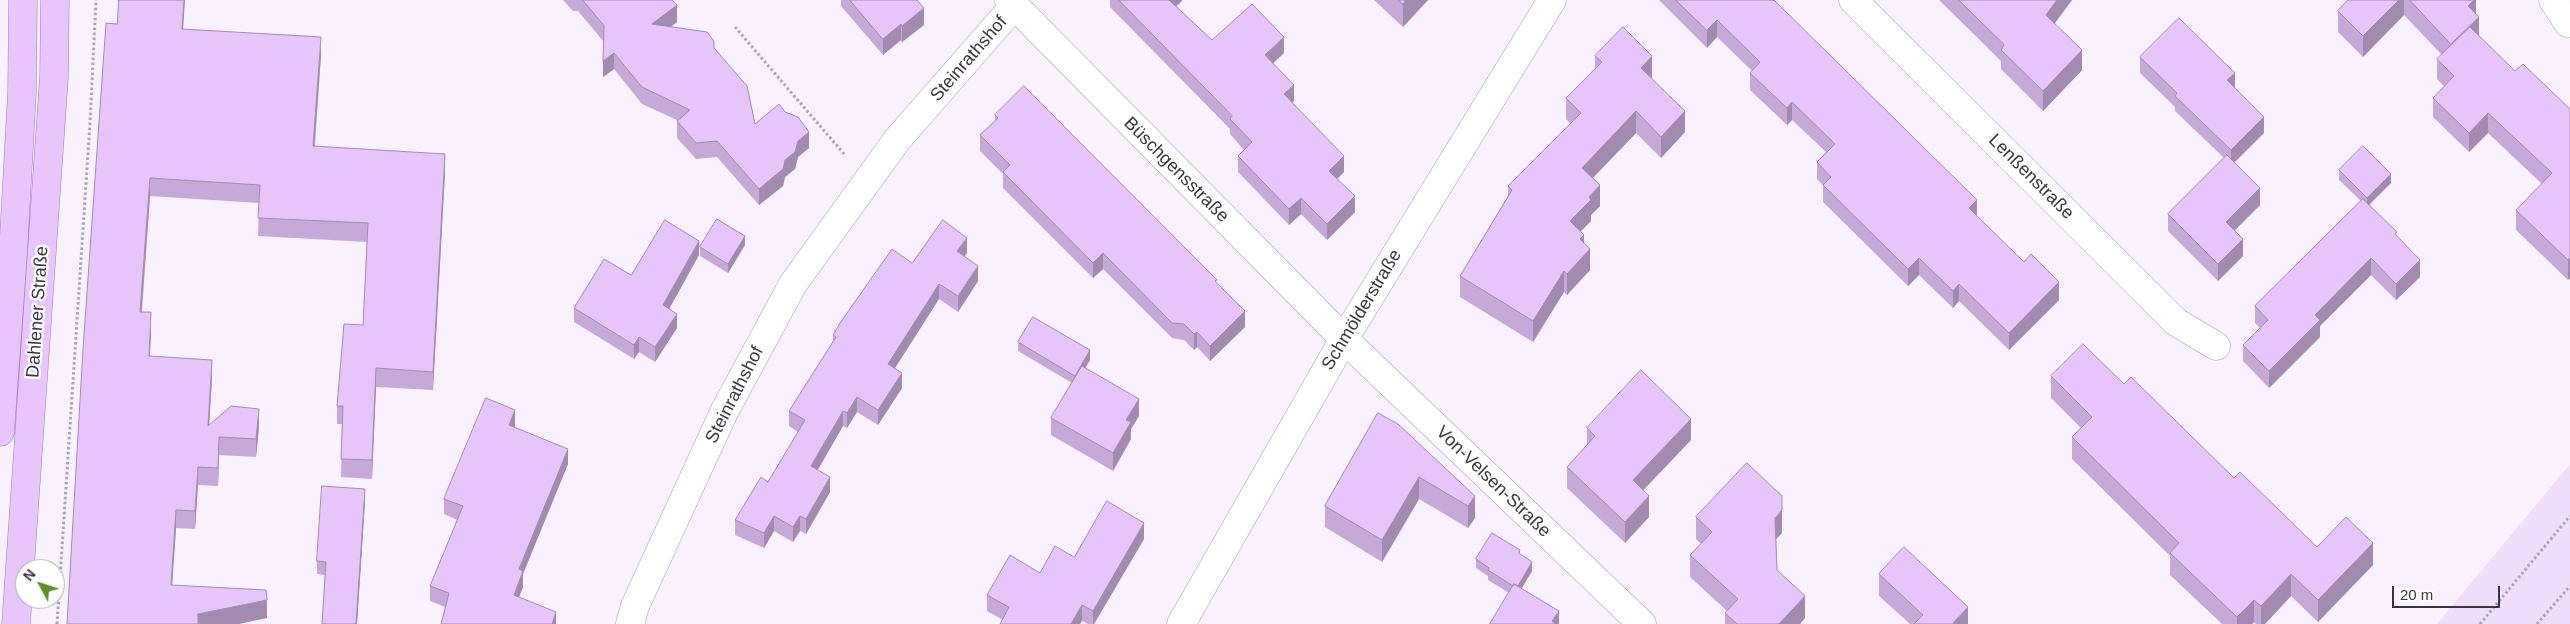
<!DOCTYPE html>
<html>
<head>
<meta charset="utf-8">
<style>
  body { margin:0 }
  #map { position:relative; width:2570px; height:624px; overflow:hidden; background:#f9f1fe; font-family:Arial,sans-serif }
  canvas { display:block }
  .north { position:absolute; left:15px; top:559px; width:50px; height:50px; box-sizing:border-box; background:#fff; border:1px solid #b1adb2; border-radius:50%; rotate:310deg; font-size:14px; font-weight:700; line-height:20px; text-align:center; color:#3b333f }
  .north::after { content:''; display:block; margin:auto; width:18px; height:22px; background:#5c9029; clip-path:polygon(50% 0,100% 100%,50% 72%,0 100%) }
  .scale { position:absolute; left:2392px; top:586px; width:108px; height:22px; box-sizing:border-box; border:2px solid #3b333f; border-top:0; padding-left:6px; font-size:15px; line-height:18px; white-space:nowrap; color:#3b333f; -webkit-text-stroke:4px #fff; paint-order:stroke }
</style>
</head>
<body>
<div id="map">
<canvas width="2570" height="624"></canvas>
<div class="north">N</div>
<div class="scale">20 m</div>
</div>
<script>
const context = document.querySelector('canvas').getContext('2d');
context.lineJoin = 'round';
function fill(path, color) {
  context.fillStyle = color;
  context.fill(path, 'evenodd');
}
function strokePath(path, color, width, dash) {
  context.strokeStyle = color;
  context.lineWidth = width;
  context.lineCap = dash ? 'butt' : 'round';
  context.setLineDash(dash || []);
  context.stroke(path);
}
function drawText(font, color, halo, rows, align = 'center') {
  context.font = font + ' Arial,sans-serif';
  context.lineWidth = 4.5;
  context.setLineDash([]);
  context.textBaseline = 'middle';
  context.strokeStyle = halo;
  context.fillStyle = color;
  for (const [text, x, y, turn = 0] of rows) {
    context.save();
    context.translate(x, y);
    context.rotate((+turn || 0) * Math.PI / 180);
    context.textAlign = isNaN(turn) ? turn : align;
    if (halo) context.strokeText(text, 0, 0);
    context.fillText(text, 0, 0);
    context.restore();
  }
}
fill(new Path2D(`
  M2570 464V624H2437Z`), '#f1defd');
const street = new Path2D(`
  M1009 0 1344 339 1642 624
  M1853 0 2176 322 2216 346
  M2553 0 2568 23
  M630 624 635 606 724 412 793 284 897 140 1014 6
  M1181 624 1344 339 1552 0`);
const primary = new Path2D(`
  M0 432 13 254 22 92 23 0
  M16 624 54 77 55 0`);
strokePath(street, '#ad9ab9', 29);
strokePath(primary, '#a279b9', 29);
strokePath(new Path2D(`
  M735 27 845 155
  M57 624 90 123 96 0
  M2480 624 2570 516
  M2537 624 2570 586`), '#aca4b0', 3, [2.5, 2.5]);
strokePath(street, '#fff', 28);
strokePath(primary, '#e8c5fc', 28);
fill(new Path2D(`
  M563 0H672L677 22 670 27 714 48 755 124 809 148 798 157 795 169 785 177 783 186 759 205 717 157 696 159 677 138V120L642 104 614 69 603 77 604 42 578 11H573Z
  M841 0H917L924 25 902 42 901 40 883 55 841 6Z
  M1110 0H1182L1176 6 1212 40 1284 53 1273 63 1294 101 1292 103 1344 172 1337 179 1355 212 1327 240 1301 214 1289 225 1238 172V156L1244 150 1230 134V129L1110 7Z
  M1374 0H1428L1403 27Z
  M1659 0H1774L1977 216 2059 300 2009 350 1959 301 1953 308 1919 275 1908 286 1823 202V185L1817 179V162L1826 152 1792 120 1787 125 1750 90V73L1752 71 1717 37 1707 48Z
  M1939 0H2072L2055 23 2082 70 2043 111 2001 69V61Z
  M2348 0H2476V14L2479 36 2515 71 2570 109V278L2568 280 2516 230V210L2542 184 2488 133 2469 152 2433 117V98L2444 86 2437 79V59L2442 55 2404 15 2363 57 2338 32V11Z
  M106 23 183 29 321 55 315 146 445 173 433 390 376 387 372 479 341 477 342 424H337V406L363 325 367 242 258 236 259 203 150 196 142 312 151 331 150 356 212 378 209 425 259 427 256 457 219 455 218 486 198 485 195 529 176 528 172 585 267 618 67 624Z
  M1595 56 1652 77 1651 78 1685 132 1661 158 1636 133 1593 178 1600 206 1591 215V221L1581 231 1584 243 1590 270 1567 295 1564 292 1533 342 1460 297V276L1508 196V186L1571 124 1566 119V98L1595 68Z
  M2140 57 2235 87 2264 133 2234 162 2260 205 2235 230 2243 256 2218 281 2168 231V214L2224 158 2175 111V107L2140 73Z
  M995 115 1217 283 1245 327 1210 361 1197 347 1194 350 1184 340 1172 338 1103 269 1093 278 1003 188V174L980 151V135L995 121Z
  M2339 170 2391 183 2369 204 2397 236 2420 277 2396 300 2371 275 2320 326V337L2269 388 2243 361V345L2260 328 2255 323V306L2361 201 2339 180Z
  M745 245 728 273 700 256V247Z
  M967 253 964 257 978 281 958 312 939 299 895 368 902 388 878 425 857 412 847 428 843 426 818 470 830 492 806 534 800 531 793 542 774 531 764 548 735 535V520L768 482 798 432 789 426V411L833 342V335L912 263Z
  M699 255 669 309 677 328 655 362 639 352 634 359 574 322V308L631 275Z
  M1018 342 1090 360 1085 368 1139 416 1131 429V439L1113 471 1051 435V418L1072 383 1018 351Z
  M2051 376 2124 384 2317 547 2373 565 2318 622 2291 596 2265 624H2256L2254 622 2252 624H2222L2170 575V556L2072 459V437L2081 428 2051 398Z
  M1378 413 1475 496V518L1468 528 1419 499 1382 562 1325 527V506Z
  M515 426 514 427 568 464 523 574V587L519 597 556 624 445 607 430 601V586L457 520 444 514V499Z
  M1587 428 1691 440 1643 490 1649 517 1625 543 1567 488V467L1587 445Z
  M365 502 357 624H322L325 575 317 574V561Z
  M1696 517 1782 533 1776 539 1777 570 1805 618 1800 624H1725V613L1727 611 1690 577V555L1701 544 1696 539Z
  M1144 539 1094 624H1088L1082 621 1003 620 987 611V595L1040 573 1074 557Z
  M1520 554 1532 571 1522 588 1559 624 1488 580V576L1476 568V559Z
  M1879 574 1968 624H1910L1879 596Z`), '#c7a9d9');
fill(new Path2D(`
  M184 0H185L182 47V29Z
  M1168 0H1182V1L1168 14Z
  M1406 0H1428L1403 27V4Z
  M2057 0H2072L2046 35V15Z
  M2399 0H2404V15L2363 57V36Z
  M2474 0H2476V18L2468 6Z
  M677 5V22L652 41V24Z
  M924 8V25L902 42V26Z
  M2479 17V38L2451 65V44Z
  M1717 20V37L1707 48V30Z
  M901 24V40L883 55V39Z
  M321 37V55L313 164V146Z
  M1284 37V53L1265 71V55Z
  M2082 50V70L2043 111V91Z
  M614 53V69L603 77V61Z
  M1652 56V77L1641 89V68Z
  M2235 73V88L2227 80Z
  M1294 85V101L1284 110V94Z
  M1792 102V120L1787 125V108Z
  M1636 111V133L1582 189V168Z
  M1685 111V132L1661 158V137Z
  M2488 113V133L2469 152V133Z
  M2264 117V133L2231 166V150Z
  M809 132V148L798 157 795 169 785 177 783 186 759 205V189L798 141Z
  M445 154V173L433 390V372Z
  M1344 156V172L1329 187V171Z
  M2391 174V183L2367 207V198Z
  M150 178V196L140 330V312Z
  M1600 185V206L1591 215V221L1570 242V221L1589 197Z
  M2260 188V205L2226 239V222Z
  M1355 196V212L1327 240V224Z
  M1301 198V214L1289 225V209Z
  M1977 200V217L1969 208Z
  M1584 235V255L1590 249V270L1567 295V274L1580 239Z
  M745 236V245L728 273V264Z
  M967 238V253L957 267V251Z
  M2243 239V256L2218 281V264Z
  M699 241V255L663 320V305Z
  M1103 253V269L1093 278V263Z
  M1919 258V275L1908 286V269Z
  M2371 258V275L2320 326V337L2269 388V371L2315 315Z
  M2570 258V278L2568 280V260Z
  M2420 260V277L2396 300V284Z
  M978 266V281L958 312V296Z
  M1564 271V292L1533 342V321Z
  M2059 282V300L2009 350V333Z
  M939 284V299L888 379V364Z
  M1959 284V301L1953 308V291Z
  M1245 311V327L1210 361V346Z
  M151 312V331L149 375V356Z
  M677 314V328L655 362V347Z
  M1197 332V347L1194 350V334Z
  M639 337V352L634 359V345Z
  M1090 350V360L1075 385V376Z
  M212 360V378L208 445V426Z
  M376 368V387L372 479V460Z
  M902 373V388L878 425V410Z
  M857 397V412L847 428V413Z
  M1139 399V416L1131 429V439L1113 471V453L1126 420Z
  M259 409V427L256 457V439Z
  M515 410V426L509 440V425Z
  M843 411V426L811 481V466Z
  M1691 419V440L1633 501V480Z
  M219 437V455L218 486V468Z
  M568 449V464L523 574V587L514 610V595L519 569Z
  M198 467V485L195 529V511Z
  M830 477V492L806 534V519Z
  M1419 477V499L1382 562V540Z
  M365 489V502L357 624H356Z
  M1475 496V518L1468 528V506Z
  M1649 496V517L1625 543V522Z
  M176 510V528L171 603V585Z
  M1782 510V533L1775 540V518Z
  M774 516V531L764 548V533Z
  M800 516V531L793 542V527Z
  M1144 523V539L1094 624H1093V611Z
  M2373 543V565L2318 622V600Z
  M1532 562V571L1516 597V588Z
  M2291 574V596L2265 624H2261V606Z
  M1805 596V618L1800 624H1779Z
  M267 600V618L239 624H198V614Z
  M2254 600V622L2252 624H2237V617Z
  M1082 605V621L1080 624H1071Z
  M1968 607V624H1953V623Z
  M1559 611V624H1552V621Z
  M556 612V624H552Z`), '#a28ab0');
const building = new Path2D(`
  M119 0H184L182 29 321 37 313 146 445 154 433 372 376 368 372 460 341 459 343 406H337L344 324 363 325 368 223 258 218 260 185 150 178 140 312H151L149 356 212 360 208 426 231 406 259 409 256 439 219 437 218 468 198 467 195 511 176 510 171 585 266 590 267 600 198 614V624H67L83 349 106 23 117 24Z
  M583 0H672L677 5 652 24 707 32 714 41V48L747 86 755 124 779 104 785 112 798 117 809 132 798 141 795 152 785 160 783 169 759 189 717 141 696 143 677 121 690 110 642 87 614 53 603 61 604 26Z
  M850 0H917L924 8 902 26 901 24 883 39Z
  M1119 0H1169L1212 40 1252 4 1284 37 1265 55 1294 85 1284 94 1344 156 1329 171 1355 196 1327 224 1301 198 1289 209 1238 156 1252 142 1230 119 1232 116Z
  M1399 0H1406L1403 4Z
  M1676 0H1774L1977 200 1969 208 2024 262 2031 254 2059 282 2009 333 1959 284 1953 291 1919 258 1908 269 1823 185 1831 177 1817 162 1835 144 1792 102 1787 108 1750 73 1760 62 1717 20 1707 30Z
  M1959 0H2057L2046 15 2082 50 2043 91 2001 50 2004 45Z
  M2348 0H2399L2363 36 2338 11Z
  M2410 0H2474L2468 6 2479 17 2451 44Z
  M2179 18 2235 73 2227 80 2264 117 2231 150 2175 96 2177 93 2140 57Z
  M1623 27 1652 56 1641 68 1685 111 1661 137 1636 111 1582 168 1600 185 1589 197 1591 200 1570 221 1584 235 1580 239 1590 249 1567 274 1564 271 1533 321 1460 276 1512 190 1508 186 1581 113 1566 98 1602 62 1595 56Z
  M2470 27 2515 71 2523 64 2570 109V258L2568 260 2516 210 2552 173 2488 113 2469 133 2433 98 2454 76 2437 59Z
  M1024 86 1217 280 1215 281 1245 311 1210 346 1197 332 1194 334 1184 324 1172 323 1103 253 1093 263 1003 172 1010 165 980 135 998 118 995 115Z
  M2363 146 2391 174 2367 198 2339 170Z
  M2227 155 2260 188 2226 222 2243 239 2218 264 2168 214Z
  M2363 199 2397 232 2395 234 2420 260 2396 284 2371 258 2315 315 2320 320 2269 371 2243 345 2268 320 2255 306Z
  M717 219 745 236 728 264 700 247Z
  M665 220 699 241 663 305 677 314 655 347 639 337 634 345 574 308 604 259 631 275Z
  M943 220 967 238 957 251 978 266 958 296 939 284 888 364 902 373 878 410 857 397 847 413 843 411 811 466 830 477 806 519 800 516 793 527 774 516 764 533 735 520 761 477 768 482 805 420 789 411 836 337 833 335 840 323 892 249 912 263Z
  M1033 317 1090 350 1075 376 1018 342Z
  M2083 344 2124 384 2131 377 2234 478 2240 472 2317 547 2346 517 2373 543 2318 600 2291 574 2261 606 2254 600 2237 617 2170 553 2179 543 2072 437 2092 417 2051 376Z
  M1082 366 1139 399 1126 420 1131 422 1113 453 1051 418Z
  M1641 370 1691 419 1633 480 1649 496 1625 522 1567 467 1595 436 1587 428Z
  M486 398 515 410 509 425 568 449 519 569 523 571 514 595 556 612 552 624H441L449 593 430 586 463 506 444 499Z
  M1378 413 1398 424 1475 496 1468 506 1419 477 1382 540 1325 506Z
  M1747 463 1782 496V510L1775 518 1777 570 1805 596 1779 624H1737L1725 613 1738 599 1690 555 1712 532 1696 517Z
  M322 486 365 489 356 624H322L326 562 317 561Z
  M1107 501 1144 523 1093 611 1082 605 1071 624H1000L1009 607 987 595 1010 555 1040 573 1055 546 1074 557Z
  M1492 533 1520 550 1519 553 1532 562 1518 586 1514 584 1513 586 1488 570 1489 568 1476 559Z
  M1904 547 1968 607 1953 623 1954 624H1914L1923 615 1879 574Z
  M1514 584 1559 611 1552 621 1556 624H1490Z`);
fill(building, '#e7c5fc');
strokePath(building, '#a28ab0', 1);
drawText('18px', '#3b333f', '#fff', [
  ["Steinrathshof",969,59,-49],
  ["Büschgensstraße",1176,170,45],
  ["Lenßenstraße",2031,177,45],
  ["Schmölderstraße",1362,310,-59],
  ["Dahlener Straße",38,312,-86],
  ["Steinrathshof",735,395,-63],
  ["Von-Velsen-Straße",1493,482,44]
]);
</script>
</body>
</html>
